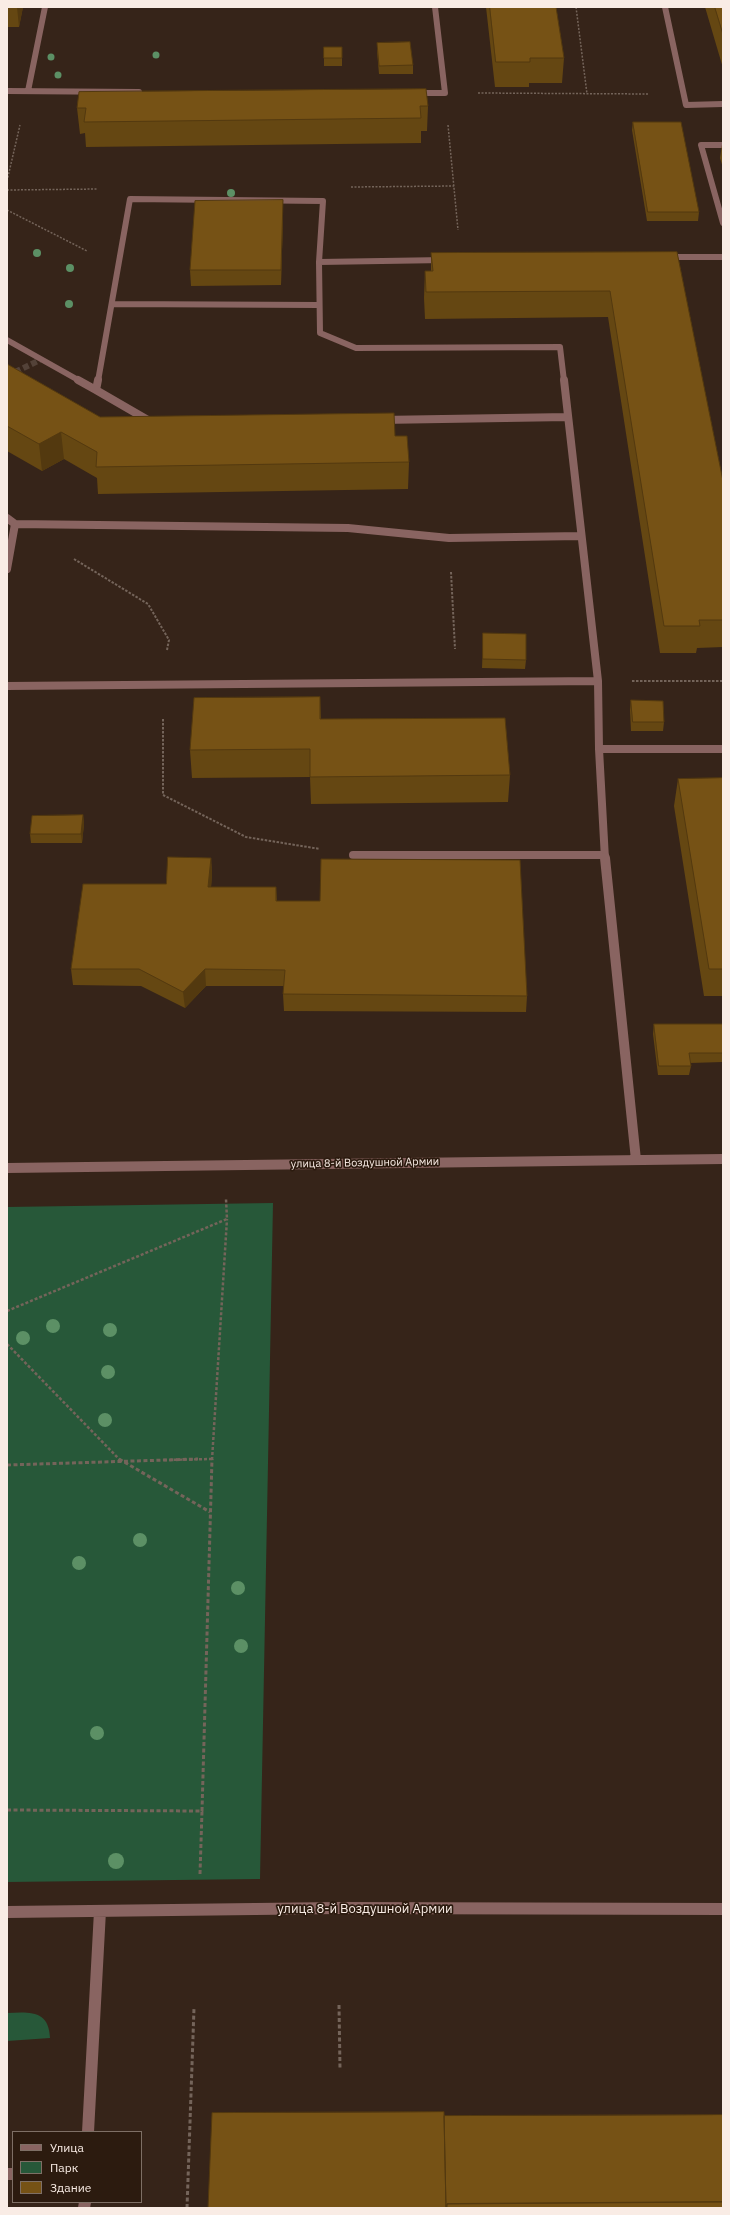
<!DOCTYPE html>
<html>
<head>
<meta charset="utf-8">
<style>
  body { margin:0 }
  #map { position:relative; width:730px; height:2215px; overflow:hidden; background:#362419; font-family:"IBM Plex Sans",sans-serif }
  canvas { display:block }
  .frame { position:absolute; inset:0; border:8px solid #f9ece5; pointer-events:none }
  .legend { position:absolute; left:12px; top:2131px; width:130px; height:72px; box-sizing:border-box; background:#2c1b0f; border:1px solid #7e6f65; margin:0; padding:5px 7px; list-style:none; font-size:12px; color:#f9ece5 }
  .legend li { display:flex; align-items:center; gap:8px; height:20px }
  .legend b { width:20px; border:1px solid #7e6f65 }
</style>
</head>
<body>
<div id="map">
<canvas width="730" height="2215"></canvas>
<div class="frame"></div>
<ul class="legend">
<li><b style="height:5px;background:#896461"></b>Улица</li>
<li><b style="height:11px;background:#275839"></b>Парк</li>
<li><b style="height:11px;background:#765215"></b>Здание</li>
</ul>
</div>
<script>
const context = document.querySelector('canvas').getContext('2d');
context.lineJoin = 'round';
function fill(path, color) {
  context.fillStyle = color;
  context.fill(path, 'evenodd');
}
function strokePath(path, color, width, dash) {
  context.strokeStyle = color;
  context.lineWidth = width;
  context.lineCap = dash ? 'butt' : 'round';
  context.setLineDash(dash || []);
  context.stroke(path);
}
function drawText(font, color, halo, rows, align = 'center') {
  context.font = font + ' "IBM Plex Sans",sans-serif';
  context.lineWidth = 3.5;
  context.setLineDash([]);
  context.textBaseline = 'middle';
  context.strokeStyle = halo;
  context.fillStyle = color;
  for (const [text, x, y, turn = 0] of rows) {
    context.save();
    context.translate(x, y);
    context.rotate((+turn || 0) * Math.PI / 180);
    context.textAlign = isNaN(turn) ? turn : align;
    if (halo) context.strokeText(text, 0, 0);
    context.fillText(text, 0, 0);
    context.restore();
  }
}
fill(new Path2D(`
  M273 1203 260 1879 7 1882V1207Z
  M7 2013C30 2012 49 2010 50 2038L7 2041Z`), '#275839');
strokePath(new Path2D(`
  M7 376 40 360`), '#534238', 6, [6, 3]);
strokePath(new Path2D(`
  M576 7 587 94
  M478 93 649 94
  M448 125 458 230
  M7 181 20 125
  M351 187 454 186
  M7 190 98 189
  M7 210 87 251`), '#74645a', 1.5, [2, 1.5]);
strokePath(new Path2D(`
  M74 559 148 604 169 640 167 650
  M451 572 455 649
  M632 681H723
  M163 719V795L246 837 320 849`), '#74645a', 2, [2.5, 1.5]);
strokePath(new Path2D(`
  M7 1311 227 1219 226 1199
  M7 1344 120 1460
  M164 1460 212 1459
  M212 1460 227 1219`), '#74645a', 2.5, [3, 2]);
strokePath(new Path2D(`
  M119 1459 210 1512
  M7 1465 198 1459
  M7 1810 202 1811 212 1459
  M200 1874 202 1811
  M339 2005 340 2069
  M187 2208 194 2008`), '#74645a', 3, [4, 2.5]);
strokePath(new Path2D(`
  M665 7 686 105 723 104
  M7 91 139 92
  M28 91 45 7
  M413 93H445L435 7
  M723 145H701L723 223
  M665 257H723
  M319 262 445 260
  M112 304 319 305
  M7 340 80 381
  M98 381 130 199 323 201 319 262 320 333 356 348 560 347 564 381`), '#896461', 6);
strokePath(new Path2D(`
  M78 380 96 390 98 380
  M564 380 598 681 599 749
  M96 390 153 423
  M380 420 568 417
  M7 518 15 524 348 528 449 538 581 536
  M7 569 15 524
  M7 686 598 681
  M353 855H605
  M605 859 599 749H723`), '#896461', 8);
strokePath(new Path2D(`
  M605 858 636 1160
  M7 1168 723 1159`), '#896461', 10);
strokePath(new Path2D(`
  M7 1912 338 1908 723 1909
  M88 2132 100 1911
  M7 2174H13
  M84 2208 85 2202`), '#896461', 12);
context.fillStyle = '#5c9065';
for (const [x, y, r] of [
  [156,55,3.5],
  [51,57,3.5],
  [58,75,3.5],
  [231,193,4],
  [37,253,4],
  [70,268,4],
  [69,304,4],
  [53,1326,7],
  [110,1330,7],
  [23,1338,7],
  [108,1372,7],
  [105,1420,7],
  [140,1540,7],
  [79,1563,7],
  [238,1588,7],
  [241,1646,7],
  [97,1733,7],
  [116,1861,8]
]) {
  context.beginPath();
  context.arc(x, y, r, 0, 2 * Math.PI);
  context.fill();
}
fill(new Path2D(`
  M7 7H23L19 27H7Z
  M486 7H556L564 58 562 83H529V87H495Z
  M705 7H723V68Z
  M377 43 413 65V74H379L377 51Z
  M324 47 342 58V66H324Z
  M428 106 427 131H421V143L86 147 85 133 80 134 77 108Z
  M633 122 699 212 698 221H647L632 130Z
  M723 138V168L720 158Z
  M283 200V216L281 285 191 286 190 270Z
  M677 252 723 481V647L697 648 696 653H660L608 317 425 319 424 298 425 271H431V253Z
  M7 364 100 417 395 436 409 462 408 489 98 494 97 478 64 459 42 471 7 451Z
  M483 642 526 660 525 669 482 668Z
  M320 697 321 719 510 775 508 802 311 804 310 777 192 778 190 750Z
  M631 700 664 722 663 731H631L630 710Z
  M723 778V996H704L674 806 678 779Z
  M83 815 84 824 82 843H31L30 834Z
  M211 858 212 874 211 887H276L277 901 527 996 526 1012 284 1011 283 994 284 986H206L185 1008 141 986 73 985 71 969 166 884Z
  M654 1024H723V1062L690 1063 691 1066 689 1075H658L653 1034Z`), '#654712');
fill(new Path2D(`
  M17 7H23L19 27Z
  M283 200V216L281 285V270Z
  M61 432 64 459 42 471 39 444Z
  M83 815 84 824 82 843 81 834Z
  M211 858 212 874 210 903 208 887Z
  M205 969 206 986 185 1008 183 992Z`), '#53390f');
const building = new Path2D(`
  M490 7H556L564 58H530V62H496Z
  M715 7H723V34Z
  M410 42 413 65 379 66 377 43Z
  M324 47H342V58H324Z
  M426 89 428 106H420L421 118 84 122 86 108H77L79 92Z
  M633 122H681L699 212H648Z
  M283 200 281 270H190L195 201Z
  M677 252 723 481V620H699L700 626H664L610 291 426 292 425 271H433L431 253Z
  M7 364 100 417 394 413 395 436H407L409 462 96 467 97 452 61 432 39 444 7 426Z
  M483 633 526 634V660L483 659Z
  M320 697V719L505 718 510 775 310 777V749L190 750 194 698Z
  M631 700 663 701 664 722H633Z
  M723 778V969H709L678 779Z
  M83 815 81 834H30L32 816Z
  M168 857 211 858 208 887H276V901H320L321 859 520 860 527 996 283 994 285 970 205 969 183 992 139 969H71L83 884H166Z
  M654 1024H723V1053H689L691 1066H659Z
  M444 2112 446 2208H208L212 2113Z
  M723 2115V2202L447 2204 446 2208 444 2116Z
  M723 2202V2208H447V2204Z`);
fill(building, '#765215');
strokePath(building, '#53390f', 1);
drawText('11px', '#f9ece5', '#2c1b0f', [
  ["улица 8-й Воздушной Армии",365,1163,-1]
]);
drawText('13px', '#f9ece5', '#2c1b0f', [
  ["улица 8-й Воздушной Армии",365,1909]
]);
</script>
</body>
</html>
